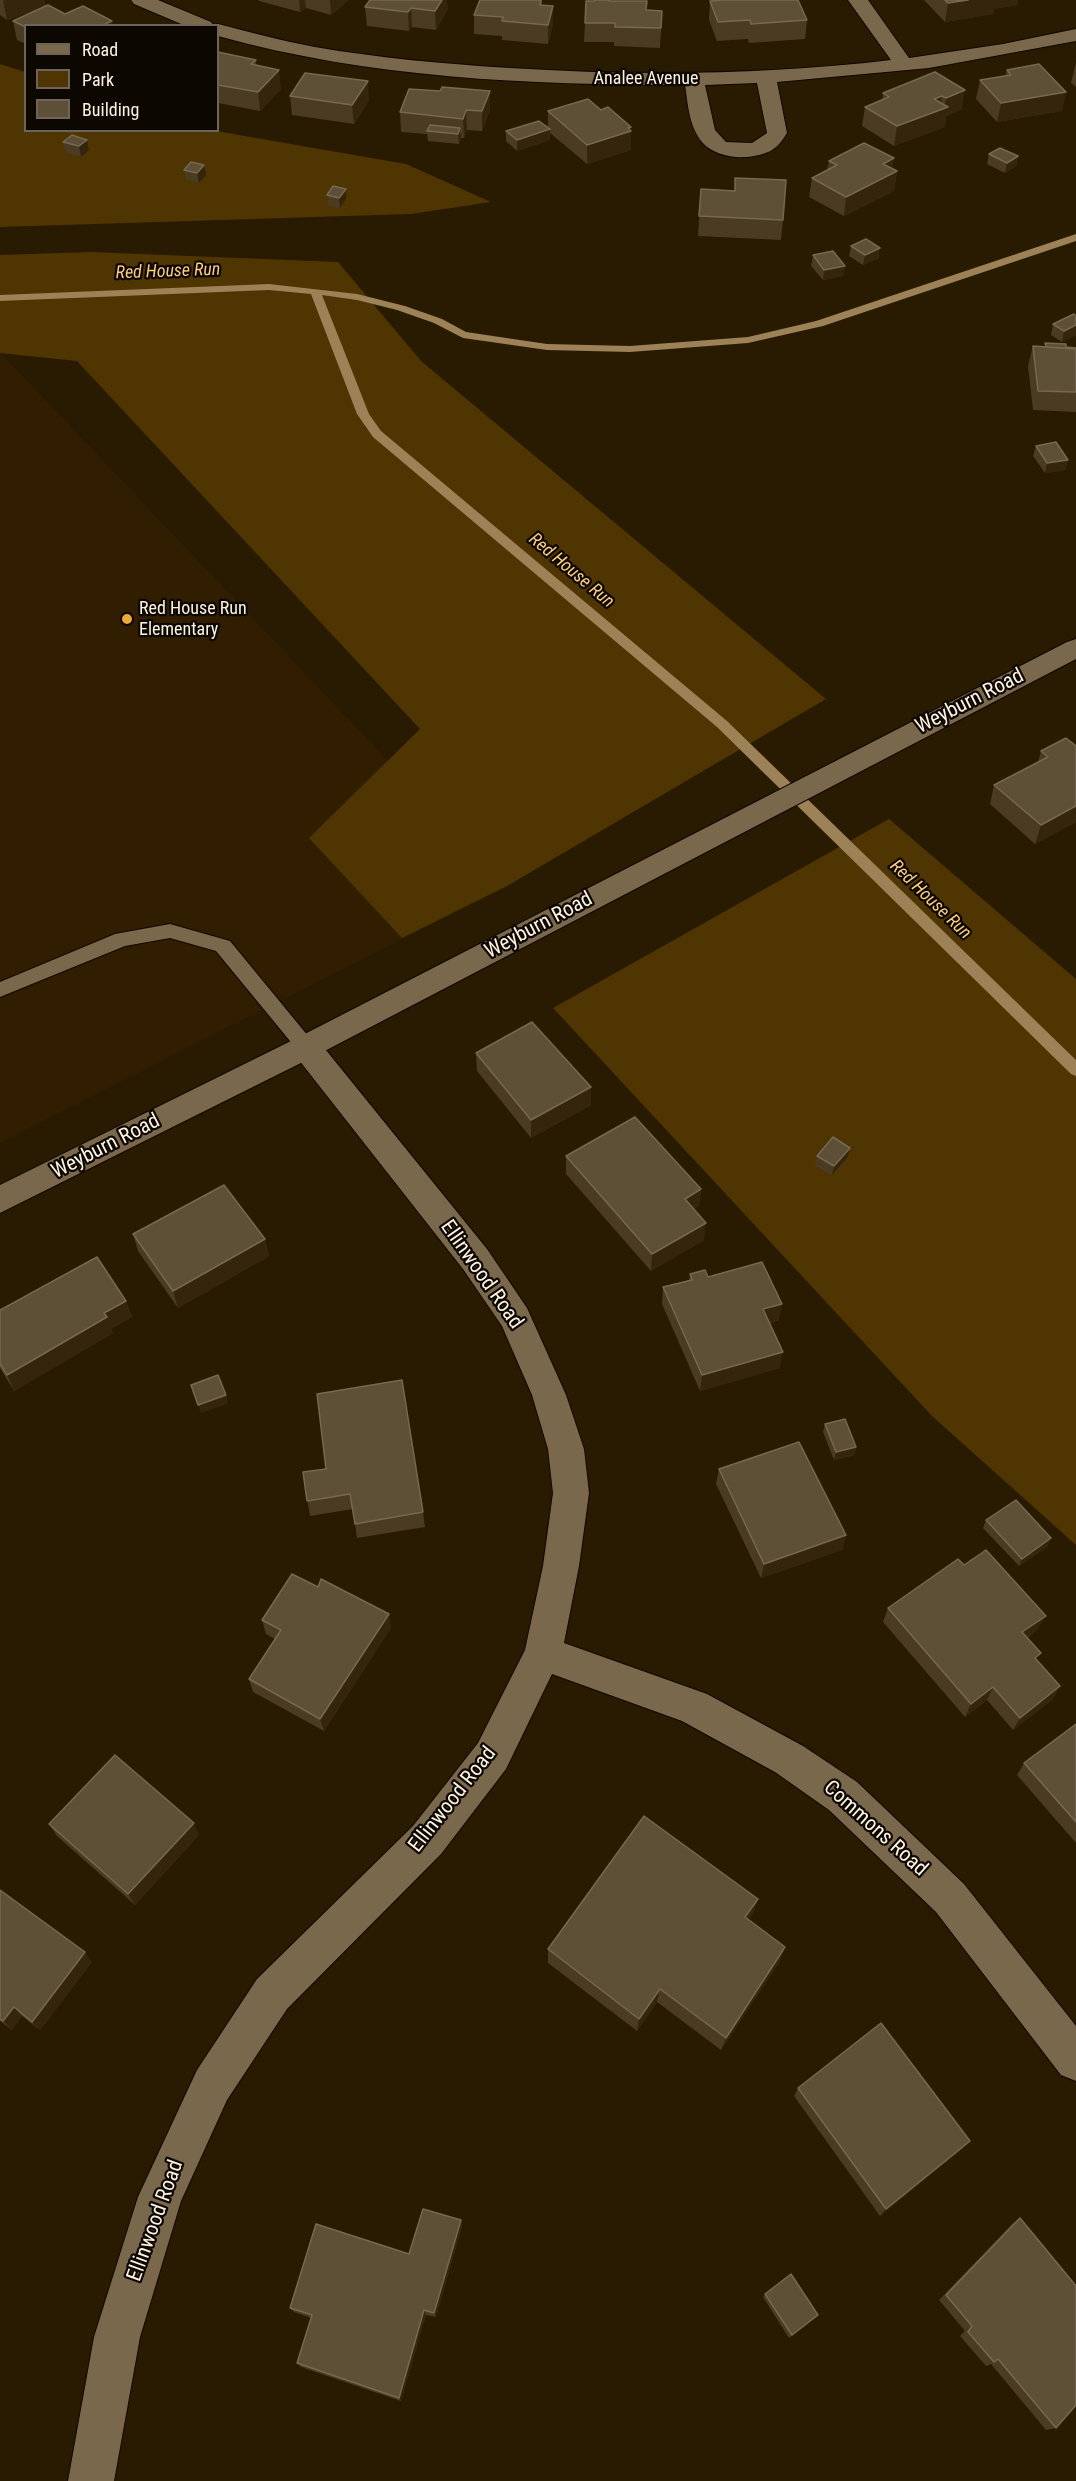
<!DOCTYPE html>
<html>
<head>
<meta charset="utf-8">
<style>
  body { margin:0 }
  #map { position:relative; width:1076px; height:2481px; overflow:hidden; background:#291a02; font-family:"Roboto Condensed",sans-serif }
  canvas { display:block }
  .legend { position:absolute; left:24px; top:24px; width:195px; height:108px; box-sizing:border-box; background:#0d0701; border:2px solid #6d655b; margin:0; padding:8px 10px; list-style:none; font-size:18px; color:#fdf3e3 }
  .legend li { display:flex; align-items:center; gap:12px; height:30px }
  .legend b { width:30px; border:2px solid #6d655b }
</style>
</head>
<body>
<div id="map">
<canvas width="1076" height="2481"></canvas>
<ul class="legend">
<li><b style="height:8px;background:#7a684d"></b>Road</li>
<li><b style="height:16px;background:#4f3501"></b>Park</li>
<li><b style="height:16px;background:#5e4f37"></b>Building</li>
</ul>
</div>
<script>
const context = document.querySelector('canvas').getContext('2d');
context.lineJoin = 'round';
function fill(path, color) {
  context.fillStyle = color;
  context.fill(path, 'evenodd');
}
function strokePath(path, color, width, dash) {
  context.strokeStyle = color;
  context.lineWidth = width;
  context.lineCap = dash ? 'butt' : 'round';
  context.setLineDash(dash || []);
  context.stroke(path);
}
function drawText(font, color, halo, rows, align = 'center') {
  context.font = font + ' "Roboto Condensed",sans-serif';
  context.lineWidth = 4.5;
  context.setLineDash([]);
  context.textBaseline = 'middle';
  context.strokeStyle = halo;
  context.fillStyle = color;
  for (const [text, x, y, turn = 0] of rows) {
    context.save();
    context.translate(x, y);
    context.rotate((+turn || 0) * Math.PI / 180);
    context.textAlign = isNaN(turn) ? turn : align;
    if (halo) context.strokeText(text, 0, 0);
    context.fillText(text, 0, 0);
    context.restore();
  }
}
fill(new Path2D(`
  M0 352 507 886 0 1143Z`), '#311e00');
fill(new Path2D(`
  M0 64 25 72 26 130 216 131 406 164 491 202 411 214 0 227Z
  M91 252 338 262 421 361 826 699 507 886 402 938 309 838 420 729 77 361 0 353V255Z
  M889 819 1076 979V1545L932 1416 553 1008Z`), '#4f3501');
fill(new Path2D(`
  M1076 234V241L823 326 748 343 630 352 547 350 463 338 434 323 397 310 357 300 322 295 369 414 381 431 727 721 1076 1060V1076L1071 1074 717 727 373 437 357 414 311 294 269 290 0 301V295L269 284 357 294 405 306 442 319 466 332 547 344 630 346 748 337 816 321Z`), '#9c8256');
const service = new Path2D(`
  M170 924 230 941 313 1042 316 1047 313 1052 306 1055 299 1052 216 951 170 938 125 946 0 997V982L115 934Z`);
const minor = new Path2D(`
  M131 0H158L211 22 213 25 218 24C250 32 282 41 315 47 379 58 445 64 510 68 637 76 764 75 891 60L848 0H868L909 58 1003 44 1076 29V41L929 68 777 82 787 133C783 139 779 146 772 150 753 161 717 160 702 142 689 126 688 105 685 85 529 85 368 78 218 36V26H186L134 4ZM757 83 767 133 752 143 726 142 715 130 705 85Z
  M306 1035 317 1039 487 1249 527 1308 566 1395 584 1449 589 1493 579 1566 564 1643 707 1694 803 1746 857 1782 964 1884 1076 2026V2081L1061 2075 936 1912 829 1810 775 1772 682 1721 552 1674 506 1769 441 1854 287 2009 227 2100 181 2201 140 2337 114 2481H68L94 2337 138 2197 197 2070 257 1979 413 1826 478 1743 525 1650 543 1566 553 1493 548 1449 532 1395 502 1326 463 1269 295 1055 291 1047 295 1039Z`);
const tertiary = new Path2D(`
  M1076 639V659L317 1055 0 1213V1185L295 1039 1067 642Z`);
strokePath(service, '#120500', 2);
strokePath(minor, '#120500', 2);
strokePath(tertiary, '#120500', 2);
fill(service, '#7a684d');
fill(minor, '#7a684d');
fill(tertiary, '#7a684d');
fill(new Path2D(`
  M0 0H44L46 6 65 14 112 21 26 26V44L17 40 13 21 41 8 7 20 0 15Z
  M259 0H349L331 15 306 8 300 12 259 1Z
  M480 0H542V5L553 25 548 44 502 40V36L474 34V15Z
  M924 0H1018L1017 5 994 9 993 14 945 22Z
  M609 1 647 10 662 11 660 48 614 46V42H584L585 23Z
  M710 1 807 20 805 39 749 43 748 39 717 41 709 20Z
  M365 7 448 9 436 30 412 27 409 31 367 26Z
  M218 52 256 60V65L281 89 260 111 218 103Z
  M1076 63V87L1071 83Z
  M1007 70 1066 92 1062 111 997 122 976 99 980 80 1005 76Z
  M935 72 962 109 946 116 945 127 894 146 862 126 865 107 882 100 883 93Z
  M290 96 369 100 354 124 292 115Z
  M490 110 482 131 467 130 464 138H461L459 144 428 141 427 134 401 132 400 112Z
  M601 110 631 127V150L587 164 550 133V140L517 151 506 141V131L548 128V111Z
  M72 135 89 150 81 157 65 152 63 142Z
  M989 154 1018 156 1016 166 1005 173 987 164Z
  M829 161 892 169 897 171 894 191 844 216 809 197 812 178 827 170Z
  M204 165 206 175 199 183 186 180 184 170Z
  M346 189V199L340 208 328 206 327 195Z
  M701 189 734 191 783 220 781 240 698 236Z
  M851 246 879 258 863 265 849 256Z
  M813 255 845 266 843 276 823 280 811 266Z
  M1076 316V335L1062 342 1051 335 1053 324Z
  M1045 343 1066 347 1076 348V412L1033 410 1028 366 1033 346 1045 347Z
  M1036 446 1068 460 1065 470 1045 473 1033 456Z
  M1076 746V822L1035 844 990 804 994 785 1038 762 1041 751Z
  M476 1053 591 1087V1105L531 1138 477 1071Z
  M566 1156 701 1189 699 1206 694 1209 704 1240 651 1271 566 1174Z
  M817 1156 848 1157 832 1175 815 1166Z
  M133 1234 265 1239 269 1256 178 1308 138 1251Z
  M690 1274 708 1277 779 1320 770 1323 780 1368 700 1391 662 1304 663 1287 689 1280Z
  M126 1301 132 1317 111 1329 113 1333 14 1391 0 1368V1310Z
  M825 1424 856 1447 854 1455 834 1460 823 1432Z
  M719 1469 846 1535 842 1550 761 1578 716 1484Z
  M303 1472 423 1512 425 1527 357 1538 353 1509 310 1516Z
  M986 1520 1048 1546 1019 1566 983 1528Z
  M964 1565 1038 1629 1027 1638 1053 1699 1013 1730 987 1700 965 1717 883 1622 888 1608Z
  M262 1620 391 1628 324 1731 253 1692 249 1679 275 1639 266 1634Z
  M1076 1724V1843L1017 1775 1024 1763Z
  M49 1824 199 1835 135 1905 57 1836Z
  M0 1890 92 1962 40 2030 22 2016 12 2030 0 2021Z
  M758 1899 753 1914 748 1920 780 1961 721 2050 657 2002 637 2031 548 1963V1949Z
  M798 2088 963 2148 880 2216 794 2096Z
  M1020 2218 1056 2428 1046 2430 991 2364 986 2366 960 2336 965 2331 939 2300 1012 2224Z
  M461 2220 462 2226 436 2317 426 2315 401 2401 301 2367 297 2363 311 2318 294 2312 290 2308 409 2254Z
  M765 2294 818 2315 789 2338 763 2297Z`), '#4a3b22');
fill(new Path2D(`
  M6 0H44L46 7 7 20 3 1Z
  M299 0H305L306 8 300 12Z
  M330 0H349L331 15Z
  M442 0H447L448 9 436 30 435 11Z
  M968 0H1018L1017 5 994 9 993 14 945 22 948 3Z
  M553 6V25L548 44V25Z
  M411 8 412 27 409 31 408 12Z
  M112 21 113 26H101Z
  M279 70 281 89 260 111 258 92Z
  M368 81 369 100 354 124 352 105Z
  M965 90 962 109 946 116 945 127 894 146 897 126 934 99 942 96 940 110 944 109 946 98Z
  M490 91V110L482 131V111Z
  M1066 92 1062 111 997 122 1001 103Z
  M466 110 467 130 464 138 463 119Z
  M631 127V150L587 164V145Z
  M460 128 461 138 459 144 458 134Z
  M550 129V140L517 151V140Z
  M87 140 89 150 81 157 79 146Z
  M1018 156 1016 166 1005 173 1007 163Z
  M894 158 892 174 897 171 894 191 844 216 846 197 883 164Z
  M204 165 206 175 199 183 197 173Z
  M346 189V199L340 208 339 198Z
  M880 248 879 258 863 265 865 255Z
  M845 266 843 276 823 280 824 270Z
  M1076 325V335L1062 342 1064 331Z
  M1068 460 1065 470 1045 473 1047 463Z
  M1076 806V822L1035 844 1041 825Z
  M591 1087V1105L531 1138V1120Z
  M850 1148 848 1157 832 1175 834 1166Z
  M701 1189 699 1206 683 1216 685 1199Z
  M706 1223 704 1240 651 1271 652 1254Z
  M265 1239 269 1256 178 1308 173 1291Z
  M126 1301 132 1317 111 1329 113 1333 14 1391 7 1375 104 1313Z
  M782 1304 779 1320 760 1325 763 1309Z
  M783 1352 780 1368 700 1391 702 1375Z
  M226 1395 228 1404 201 1413 198 1405Z
  M856 1447 854 1455 834 1460 836 1452Z
  M846 1535 842 1550 761 1578 764 1564Z
  M1051 1538 1048 1546 1019 1566 1022 1559Z
  M389 1614 391 1628 324 1731 320 1719Z
  M1046 1616 1038 1629 1015 1646 1022 1632Z
  M1060 1686 1053 1699 1013 1730 1020 1718Z
  M993 1687 987 1700 965 1717 971 1704Z
  M194 1823 199 1835 135 1905 128 1894Z
  M758 1899 753 1914 740 1932 745 1917Z
  M785 1947 780 1961 721 2050 726 2038Z
  M85 1952 92 1962 40 2030 32 2022Z
  M660 1989 657 2002 637 2031 639 2019Z
  M14 2007 22 2016 12 2030 3 2021Z
  M970 2141 963 2148 880 2216 886 2209Z
  M461 2220 462 2226 436 2317 434 2313Z
  M424 2310 426 2315 401 2401 399 2398Z`), '#35250d');
const building = new Path2D(`
  M370 0H442L435 11 411 8 408 12 365 7Z
  M480 0H541L540 5 553 6 548 25 502 21 503 17 474 15Z
  M595 0H609V1H647L646 10 662 11 661 28 615 27V23H585L586 1H594Z
  M722 0H798L807 20 751 24 750 20 718 22 710 1Z
  M945 0H968L948 3Z
  M48 5 65 14 83 6 112 21 101 26H26V27L13 21Z
  M218 52 256 60 251 64 279 70 258 92 218 85Z
  M1039 64 1066 92 1001 103 980 80 1011 75 1007 70Z
  M935 72 965 90 946 98 942 96 934 99 948 107 897 126 865 107 889 97 883 93Z
  M305 73 368 81 352 105 290 96Z
  M442 87 490 91 482 111 466 110 463 119 400 112 409 89 440 91Z
  M588 99 601 110 608 107 631 127 628 128 631 131 587 145 548 111Z
  M539 121 550 129 517 140 506 131Z
  M430 125 460 128 458 134 427 131Z
  M72 135 87 140 79 146 63 142Z
  M864 143 894 158 883 164 897 171 846 197 812 178 837 165 829 161Z
  M1000 148 1018 156 1007 163 989 154Z
  M191 162 204 165 197 173 184 170Z
  M735 178 786 180 783 220 699 216 701 189 735 191Z
  M333 186 346 189 339 198 327 195Z
  M866 239 880 248 865 255 851 246Z
  M833 251 845 266 824 270 813 255Z
  M1074 314 1076 316V325L1064 331 1053 324Z
  M1045 343 1066 344V347L1076 348V349L1046 347Z
  M1033 346 1076 349V392L1038 391Z
  M1056 442 1068 460 1047 463 1036 446Z
  M1066 738 1076 746V806L1041 825 994 785 1048 757 1041 751Z
  M532 1022 591 1087 531 1120 476 1053Z
  M635 1117 701 1189 685 1199 706 1223 652 1254 566 1156Z
  M833 1137 850 1148 834 1166 817 1156Z
  M224 1185 265 1239 173 1291 133 1234Z
  M97 1257 126 1301 104 1313 107 1317 7 1375 0 1364V1310Z
  M762 1262 782 1304 763 1309 783 1352 702 1375 663 1287 692 1280 690 1274 705 1270 708 1277Z
  M218 1375 226 1395 198 1405 191 1385Z
  M402 1380 423 1512 355 1524 350 1494 307 1501 303 1472 326 1469 317 1394Z
  M845 1419 856 1447 836 1452 825 1424Z
  M799 1442 846 1535 764 1564 719 1469Z
  M1016 1500 1051 1538 1022 1559 986 1520Z
  M986 1550 1046 1616 1022 1632 1041 1653 1035 1658 1060 1686 1020 1718 993 1687 971 1704 888 1608 958 1559 964 1565Z
  M292 1574 318 1587 321 1579 389 1614 320 1719 249 1679 281 1630 262 1620Z
  M1076 1724V1822L1024 1763Z
  M115 1755 194 1823 128 1894 49 1824Z
  M644 1816 758 1899 745 1917 785 1947 726 2038 660 1989 639 2019 548 1949Z
  M0 1890 85 1952 32 2022 14 2007 3 2021 0 2019Z
  M881 2023 970 2141 886 2209 798 2088Z
  M423 2209 461 2220 434 2313 424 2310 399 2398 297 2363 312 2315 290 2308 316 2224 409 2254Z
  M1020 2218 1076 2286V2405L1056 2428 998 2359 994 2362 968 2332 972 2326 946 2295Z
  M791 2274 818 2315 792 2335 765 2294Z`);
fill(building, '#5e4f37');
strokePath(building, '#776852', 1.5);
for (const [x, y, r, color] of [
  [127,619,6,"#eaaa39"]
]) {
  const dot = new Path2D();
  dot.arc(x, y, r, 0, 2 * Math.PI);
  context.fillStyle = color;
  context.fill(dot);
  strokePath(dot, '#0d0701', 2);
}
drawText('18px', '#fdf3e3', '#0d0701', [
  ["Analee Avenue",646,79]
]);
drawText('italic 18px', '#fccc82', '#0d0701', [
  ["Red House Run",168,272,-2],
  ["Red House Run",571,571,40],
  ["Red House Run",930,900,44]
]);
drawText('18px', '#fdf3e3', '#0d0701', [
  ["Red House Run",139,609],
  ["Elementary",139,630]
], 'left');
drawText('21px', '#fdf3e3', '#0d0701', [
  ["Weyburn Road",970,702,-27],
  ["Weyburn Road",539,926,-28],
  ["Weyburn Road",106,1147,-27],
  ["Ellinwood Road",481,1275,55],
  ["Ellinwood Road",453,1800,-52],
  ["Commons Road",875,1829,42],
  ["Ellinwood Road",156,2221,-70]
]);
</script>
</body>
</html>
